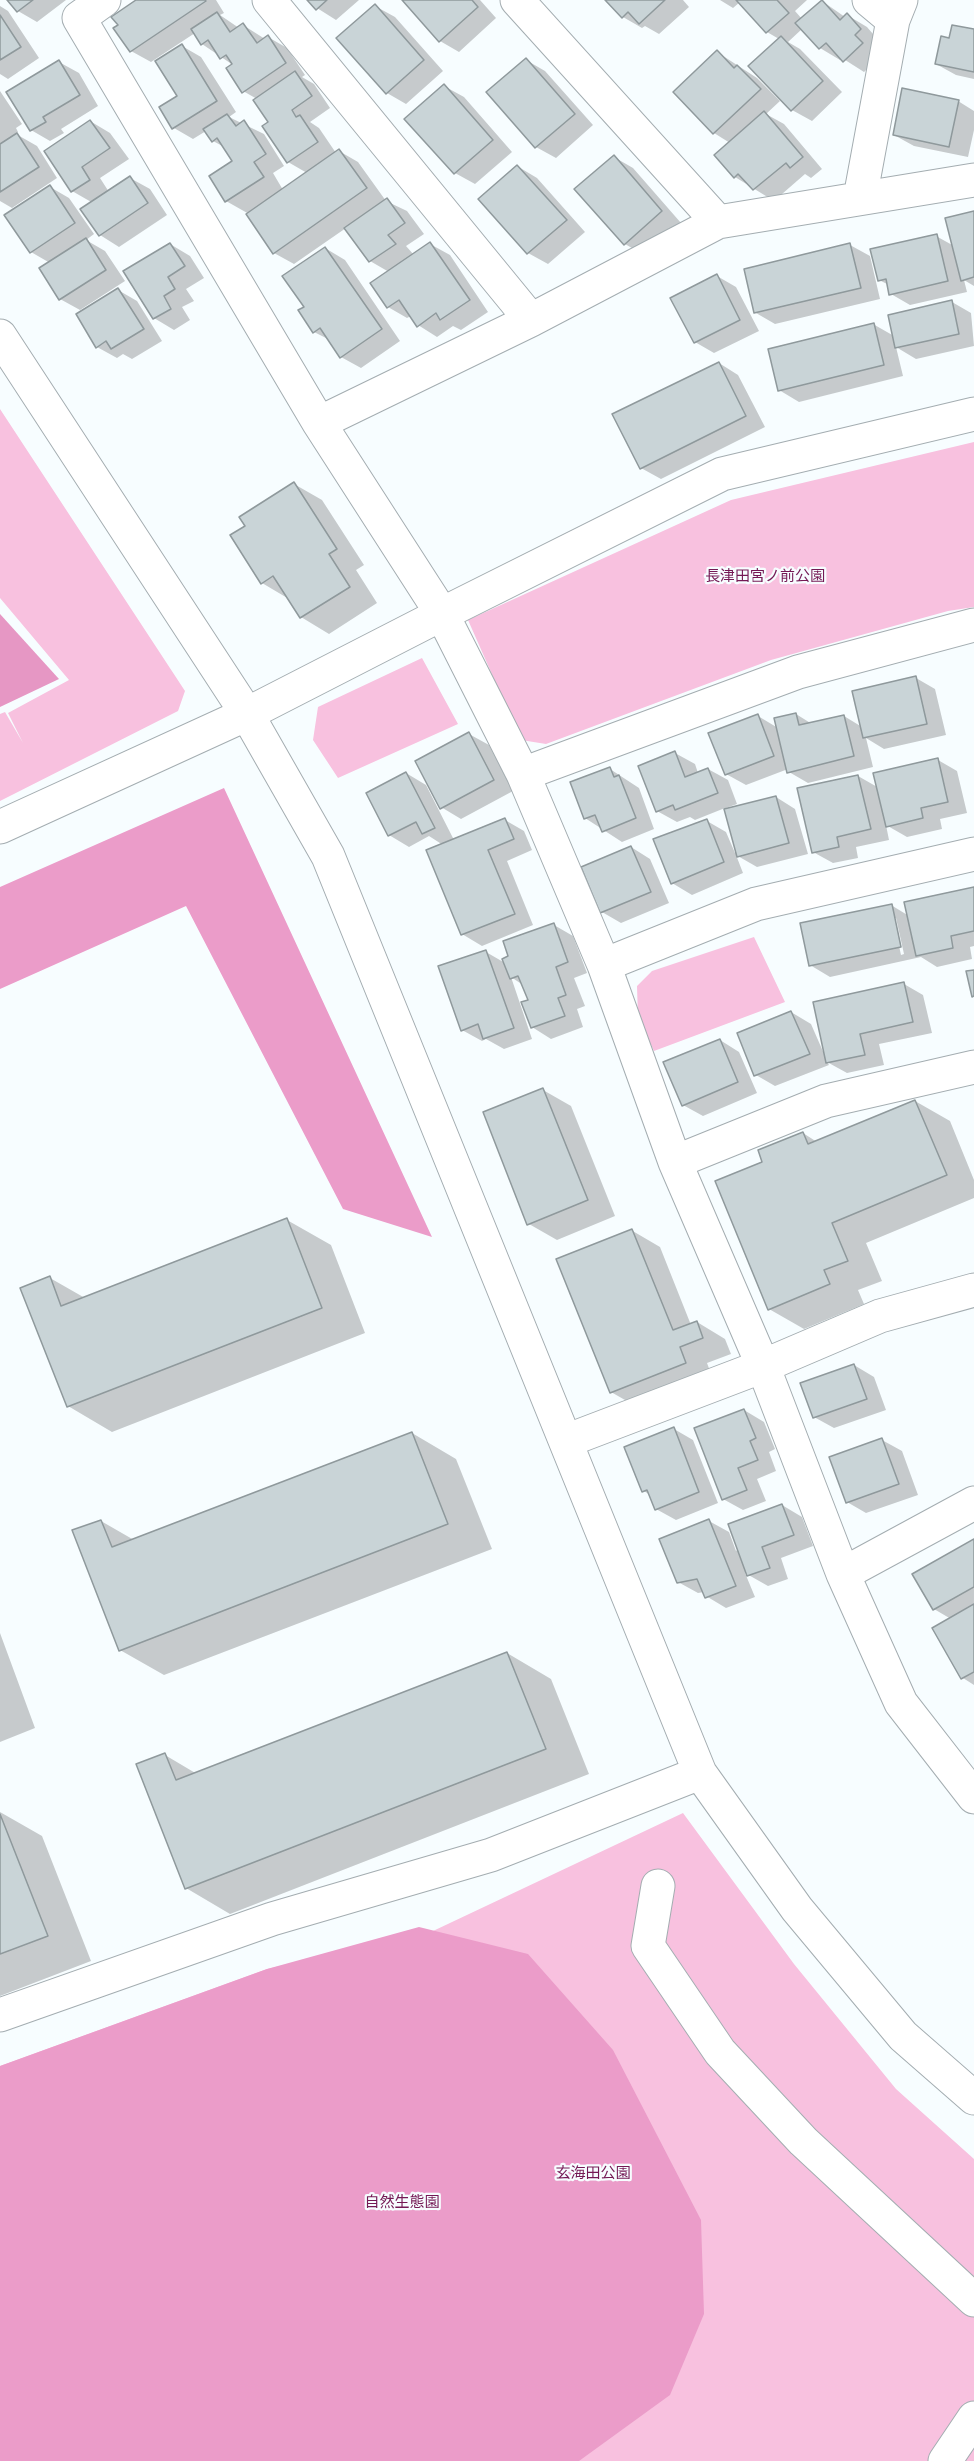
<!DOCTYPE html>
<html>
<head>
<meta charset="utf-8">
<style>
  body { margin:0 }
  canvas { display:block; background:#f7fdff }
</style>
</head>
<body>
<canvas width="974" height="2461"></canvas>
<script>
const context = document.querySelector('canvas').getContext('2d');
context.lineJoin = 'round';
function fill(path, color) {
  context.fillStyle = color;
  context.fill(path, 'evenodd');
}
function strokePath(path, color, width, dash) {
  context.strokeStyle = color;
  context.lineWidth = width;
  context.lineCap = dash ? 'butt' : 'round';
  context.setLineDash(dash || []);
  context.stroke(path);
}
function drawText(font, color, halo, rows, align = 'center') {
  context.font = font + ' "Fira Sans Condensed","Noto Sans JP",sans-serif';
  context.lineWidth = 4.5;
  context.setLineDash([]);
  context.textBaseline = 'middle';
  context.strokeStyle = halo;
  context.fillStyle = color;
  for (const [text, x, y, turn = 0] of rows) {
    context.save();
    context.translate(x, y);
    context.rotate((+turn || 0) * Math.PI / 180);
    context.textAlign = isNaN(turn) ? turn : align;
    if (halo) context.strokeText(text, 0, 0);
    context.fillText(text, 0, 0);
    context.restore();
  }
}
fill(new Path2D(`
  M0 409 185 691 178 711 0 801V714L5 712 23 743 8 713 69 680 0 598Z
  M974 442V607L948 611 771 660 546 744 521 740 468 620 731 500Z
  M422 658 458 724 338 778 313 740 318 707Z
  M754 937 785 1002 654 1051 638 1018 637 986 652 971Z
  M683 1813 794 1964 896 2089 974 2159V2461H0V2066L267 1969 433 1931Z`), '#f8c1df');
fill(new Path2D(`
  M224 788 432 1237 343 1209 186 906 0 989V887Z
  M419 1927 528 1954 613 2050 701 2220 704 2314 670 2395 579 2461H0V2066L267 1969Z`), '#eb9cc9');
fill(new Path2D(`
  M0 614 59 679 0 707Z`), '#e697c4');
fill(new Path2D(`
  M9 0H66L37 22 18 11Z
  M138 0H216L224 13 220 15 239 28 243 25 265 39 268 37 287 48 305 75 302 77 314 84 330 108 310 122 319 128 336 153 339 151 358 162 386 201 407 211 424 234 406 246 414 255 430 244 450 255 488 312 461 330 453 326 437 337 418 325 411 316 407 318 388 307 389 272 370 261 346 228 294 264 274 253 249 214 226 201 234 161 226 148 213 141 206 131 193 139 174 128 179 96 182 46 201 57 236 112 229 117 264 134 284 166 273 173 283 190 307 173 288 162 257 99 243 91 233 65 202 44 195 33 151 62 131 51Z
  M309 0H359L336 20 317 8Z
  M404 0H480L496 18 459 52 440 41Z
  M607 0H683L689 7 659 34 645 26 642 28 623 17Z
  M720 0H807L795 11 802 19 822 1 845 17 847 15 867 27 879 41 882 55 864 72 842 58 840 60 820 48 802 29 788 42 800 49 842 92 812 121 792 110 779 39 767 32 740 2 733 8Z
  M0 6 8 11 39 58 8 79 0 74Z
  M375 6 395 17 443 71 406 104 387 93Z
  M974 31V79L956 75 936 64 950 40Z
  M717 52 757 78 780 101 766 114 784 124 822 169 811 178 805 174 774 201 735 177 730 143 714 133Z
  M526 60 545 71 593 125 556 158 536 147 489 93Z
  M59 62 79 73 98 106 61 129 64 133 50 141 31 130Z
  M444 86 464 97 512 152 475 184 455 173 407 119Z
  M0 91 22 124 16 128 18 132 16 134 37 146 57 178 12 208 0 201V146L2 144 0 143Z
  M958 101 974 111V130L968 157 914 146 894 135Z
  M90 121 110 133 129 159 100 178 109 192 130 178 150 189 167 215 119 247 100 235 93 203 72 191Z
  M614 157 633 168 681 223 644 255 625 244Z
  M517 166 537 178 585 232 548 264 528 253Z
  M50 187 69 198 94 234 86 240 105 251 125 281 80 310 60 299 50 263 31 252Z
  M974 213V286L964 280 967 292 910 305 891 294 889 285 879 280 936 236 954 246Z
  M170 244 190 256 204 278 186 289 194 301 182 307 190 320 174 330 154 318Z
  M850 245 870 256 880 299 775 324 756 313Z
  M325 248 345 260 400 341 361 368 341 357 330 340 314 332 306 307Z
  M717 276 736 287 759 331 714 353 695 342Z
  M118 290 137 301 162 341 132 359 123 354 117 358 97 347Z
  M952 302 971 313 974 346 916 359 896 347 903 376 799 402 779 390 873 324 894 336Z
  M719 363 738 375 765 427 661 479 641 468Z
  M294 484 322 500 364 565 356 570 377 603 329 634 301 617 289 599 262 583 247 526Z
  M916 678 935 689 946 735 884 749 866 738 873 767 808 783 789 772 788 769 746 785 726 774 758 716 778 728 796 714 812 724 844 716 862 727Z
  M469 734 489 745 513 791 461 819 441 807Z
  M675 753 695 764 698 773 708 769 728 780 737 804 726 808 727 810 776 797 795 809 808 854 757 867 736 855 743 873 692 895 672 883 707 821 726 832 735 853H737L725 808 695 820 690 817 677 822 657 811Z
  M938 760 957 771 967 813 940 819 942 829 907 837 886 825 889 840 856 847 858 858 833 863 813 852 858 776 879 788Z
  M610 769 639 788 654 829 622 842 585 818Z
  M406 773 426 785 454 840 505 820 524 831 532 850 507 861 533 925 482 946 462 934 443 845 429 836 409 847 389 835Z
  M631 847 650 859 669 903 621 923 602 912Z
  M974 888V946L970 947 972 959 937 967 921 957 830 977 810 965 891 905 909 916ZM893 918H896L904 954 901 955Z
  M554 925 573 936 587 973 574 978 585 1006 577 1009 583 1027 551 1039 532 1027 530 1001 523 985 511 977 532 1039 504 1049 486 1039 482 1041 462 1030 486 952 505 963Z
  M904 984 923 995 932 1033 879 1044 884 1065 847 1073 827 1062 829 1065 775 1086 756 1075 791 1012 811 1024 825 1056Z
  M720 1040 739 1052 757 1093 703 1116 683 1105Z
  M543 1090 571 1106 615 1216 557 1240 529 1224Z
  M915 1101 950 1121 974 1180V1198L866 1243 882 1281 858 1290 864 1304 804 1329 769 1309 764 1162 803 1133 817 1142Z
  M287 1220 331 1245 365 1333 112 1432 68 1406 50 1278 85 1298Z
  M631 1230 660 1247 691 1325 697 1322 725 1339 731 1354 707 1363 713 1379 639 1408 611 1392Z
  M854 1365 874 1377 886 1410 834 1428 814 1417Z
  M744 1410 764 1422 775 1449 769 1452 776 1471 757 1479 766 1501 743 1510 723 1499Z
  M674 1429 693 1440 718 1503 676 1520 656 1509 650 1495 644 1491Z
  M412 1433 456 1459 492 1549 164 1675 120 1650 101 1521 134 1540Z
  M882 1440 902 1451 918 1495 866 1513 847 1502Z
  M782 1505 802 1517 813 1546 781 1558 788 1579 768 1586 745 1573 755 1597 726 1608 706 1596 704 1592 698 1593 678 1582 709 1521 729 1532 736 1551Z
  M974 1541V1685L963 1678 951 1619 934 1609Z
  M0 1633 35 1728 0 1742Z
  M507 1653 551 1679 589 1774 230 1914 186 1888 165 1755 197 1774Z
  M0 1812 42 1836 91 1961 0 1996Z`), '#0003');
const building = new Path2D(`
  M7 0H33L17 12Z
  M136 0H205L206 1 130 52 113 28 118 25 111 17Z
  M307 0H327L316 10Z
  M402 0H472L478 7 439 42Z
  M605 0H665L639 24 628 12 622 18Z
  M736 0H777L789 13 766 33Z
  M822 0 840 20 847 13 861 29 855 35 863 43 843 62 826 43 819 49 795 23Z
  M375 4 424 60 386 94 336 38Z
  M217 12 230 32 243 23 257 43 268 35 286 63 242 93 226 68 232 64 226 55 220 59 208 40 201 45 191 29Z
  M0 15 21 47 0 60Z
  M952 25 974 29V72L935 64 941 36 949 38Z
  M781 36 823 81 791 111 748 66Z
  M182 44 217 101 172 129 159 107 177 96 155 61Z
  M717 50 734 68 737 65 761 89 713 134 673 92Z
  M526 58 575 114 535 148 486 92Z
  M59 60 80 95 43 117 46 122 30 131 6 92Z
  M295 71 312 96 292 110 296 117 300 115 318 142 287 163 262 126 268 122 253 100Z
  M444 84 493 140 454 174 404 119Z
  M902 88 959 100 949 147 893 135Z
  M764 111 803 157 790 168 786 163 753 190 738 174 734 178 714 155Z
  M227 114 236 126 244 120 266 154 254 162 264 177 225 202 209 176 232 161 217 138 212 142 203 129Z
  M90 120 110 148 82 167 90 180 71 192 44 151Z
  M17 133 39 167 0 192V144Z
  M339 149 367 188 273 254 246 214Z
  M614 155 662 211 624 245 574 189Z
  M517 165 567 220 527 254 478 199Z
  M130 176 148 203 99 236 80 209Z
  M50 185 75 223 30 253 4 215Z
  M387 198 405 223 388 235 396 244 369 262 344 228Z
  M974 211V277L961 281 945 218Z
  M937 234 948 281 889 295 886 279 878 281 870 249Z
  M86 238 106 270 59 300 39 268Z
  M430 242 470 300 440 320 436 313 417 327 399 300 387 308 370 283Z
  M170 243 185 266 168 277 175 289 164 296 171 309 153 319 123 271Z
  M850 243 861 288 754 313 744 269Z
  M325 247 382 329 340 358 320 328 313 333 298 310 304 307 282 276Z
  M717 274 740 320 694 343 670 298Z
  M118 288 144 329 111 349 106 341 96 348 76 314Z
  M952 300 959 334 895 348 888 315Z
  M874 323 884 365 778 391 768 349Z
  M719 362 746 416 640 469 612 414Z
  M294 482 337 549 329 554 350 587 300 618 273 576 261 584 230 535 245 526 239 517Z
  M916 676 927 724 863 738 852 691Z
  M796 713 799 725 844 715 854 756 787 773 774 718Z
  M758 714 774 756 725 775 708 733Z
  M469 732 494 780 440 809 415 761Z
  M675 751 685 777 708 768 718 793 675 810 673 805 656 812 638 766Z
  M938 758 948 802 921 808 923 818 886 827 873 773Z
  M610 767 614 777 619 775 636 818 602 832 595 815 584 819 570 782Z
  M406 772 435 828 422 834 416 822 388 836 366 793Z
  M858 775 871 829 837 837 839 847 812 853 797 788Z
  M776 796 789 843 737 857 724 809Z
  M505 818 514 839 488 850 515 914 461 935 426 850Z
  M707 819 724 862 671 884 653 839Z
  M631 846 651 892 600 913 581 867Z
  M974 887V931L951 936 953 948 916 956 904 902Z
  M892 904 901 947 809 966 800 923Z
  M554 923 568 962 556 967 566 995 558 998 565 1016 531 1028 521 1002 528 1000 518 976 510 979 502 959 508 956 503 941Z
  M486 950 514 1028 483 1039 478 1024 461 1031 438 966Z
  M974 970V996L972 997 966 971Z
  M904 982 913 1022 860 1034 865 1055 826 1063 813 1002Z
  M791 1011 810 1054 754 1076 737 1033Z
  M720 1039 738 1082 682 1106 663 1062Z
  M543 1088 588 1200 527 1225 483 1112Z
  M915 1100 947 1175 832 1223 848 1261 824 1270 830 1284 768 1310 715 1181 762 1162 758 1150 803 1132 808 1144Z
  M287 1218 322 1308 67 1407 20 1288 50 1276 61 1306Z
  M632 1229 673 1330 697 1321 703 1338 680 1347 686 1363 610 1393 556 1259Z
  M854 1364 867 1399 813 1418 800 1383Z
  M744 1409 756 1438 750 1441 758 1460 738 1468 747 1490 722 1500 694 1428Z
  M674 1427 699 1492 655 1510 647 1490 642 1492 624 1447Z
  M412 1432 448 1524 119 1651 72 1530 101 1520 112 1547Z
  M882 1438 899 1484 846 1503 829 1457Z
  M782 1504 794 1535 762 1547 770 1568 747 1576 728 1524Z
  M709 1519 736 1586 705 1598 697 1579 677 1583 659 1539Z
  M974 1539V1587L933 1610 912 1574Z
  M974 1604V1672L961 1679 932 1628Z
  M507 1652 546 1749 185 1889 136 1764 165 1753 176 1780Z
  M0 1814 48 1936 0 1954Z`);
fill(building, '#c9d4d7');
strokePath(building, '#8f999c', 1.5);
const street = new Path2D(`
  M104 0 79 18 319 423 442 614 523 774 604 965 675 1162 763 1366 843 1574 974 1503
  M269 0 531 320
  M517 0 718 222
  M869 0 893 20
  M860 198 893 20 901 0
  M319 423 531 320 718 222 974 180
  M523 774 798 672 974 625
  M604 965 756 904 974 854
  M675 1162 826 1101 974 1067
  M566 1441 763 1366 880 1316 974 1290
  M843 1574 901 1703 974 1797
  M658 1886 648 1946 720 2052 803 2141 974 2300
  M945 2461 974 2418`);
const secondary = new Path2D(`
  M0 336 247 714 328 856 700 1773 797 1909 903 2036 974 2098
  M0 827 247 714 442 614 722 474 974 414
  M0 2015 272 1919 491 1855 700 1773`);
strokePath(street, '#a4adb1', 35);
strokePath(secondary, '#a4adb1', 35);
strokePath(street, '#fff', 33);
strokePath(secondary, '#fff', 33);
drawText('15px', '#741955', '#f7fdff', [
  ["長津田宮ノ前公園",765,577],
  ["玄海田公園",593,2174],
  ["自然生態園",402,2203]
]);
</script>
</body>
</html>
